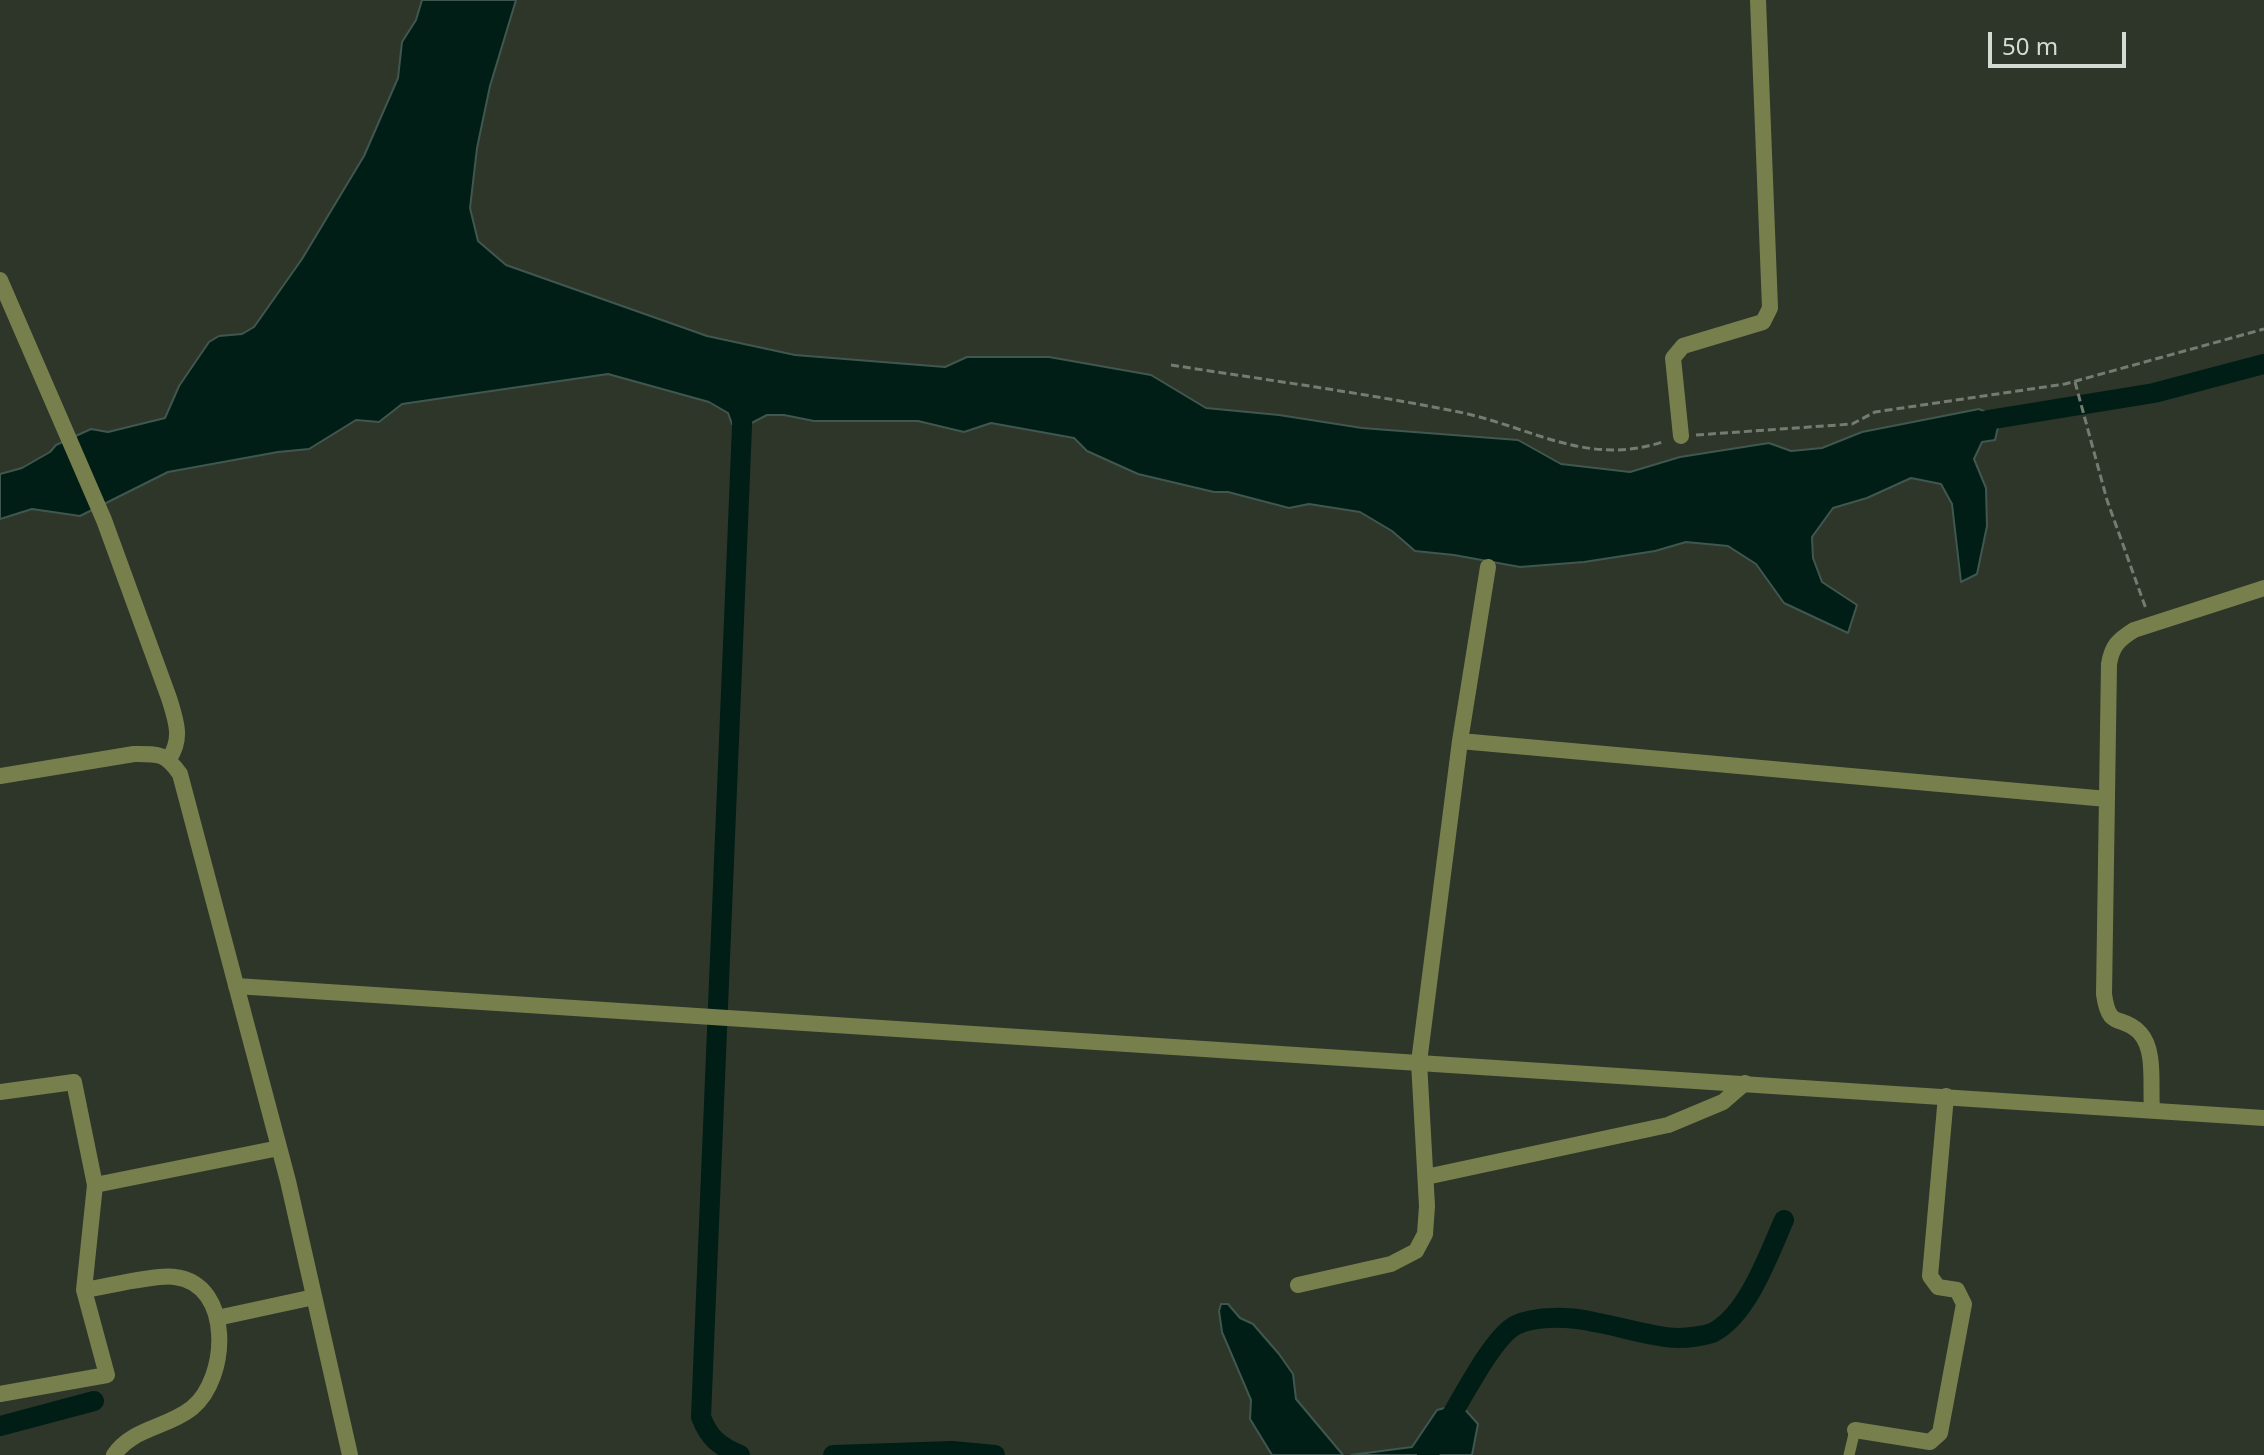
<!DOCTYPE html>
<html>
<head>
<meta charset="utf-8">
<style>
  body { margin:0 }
  #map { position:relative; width:2264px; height:1455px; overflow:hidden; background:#2e362a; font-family:"Noto Sans",sans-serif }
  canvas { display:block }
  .scale { position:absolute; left:1988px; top:32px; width:138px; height:36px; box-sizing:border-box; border:4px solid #d5dbd3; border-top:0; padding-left:10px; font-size:24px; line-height:28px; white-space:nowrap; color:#d5dbd3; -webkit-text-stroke:6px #2e362a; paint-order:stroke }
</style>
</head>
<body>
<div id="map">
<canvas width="2264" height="1455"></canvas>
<div class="scale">50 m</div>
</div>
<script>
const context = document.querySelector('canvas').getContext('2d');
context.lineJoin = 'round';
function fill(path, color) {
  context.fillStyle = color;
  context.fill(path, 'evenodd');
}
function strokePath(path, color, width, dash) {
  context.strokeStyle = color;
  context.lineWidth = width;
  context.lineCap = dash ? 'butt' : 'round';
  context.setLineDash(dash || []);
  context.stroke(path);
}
const water = new Path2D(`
  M422 0H516L490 86 477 148 470 208 478 241 506 265 707 336 795 355 945 367 967 357H1049L1151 375 1206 408 1279 415 1362 428 1518 440 1561 464 1630 472 1680 457 1769 443 1791 451 1822 448 1862 432 1979 409 2000 418 1995 440 1982 442 1974 459 1986 488 1987 526 1977 574 1961 582 1952 504 1941 484 1911 478 1867 498 1833 508 1812 537 1813 558 1822 582 1857 605 1848 633 1784 603 1756 564 1728 546 1686 542 1655 551 1584 562 1520 567 1454 555 1415 551 1392 531 1360 512 1309 504 1289 508 1228 492H1214L1138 474 1087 451 1074 438 991 423 964 432 918 421H814L784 415H767L742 428 732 424 728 413 709 402 608 374 402 404 379 422 356 420 309 449 278 452 168 472 80 516 32 509 0 519V474L22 468 50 452 56 445 91 429 108 432 165 418 179 386 209 342 219 336 242 334 254 327 302 259 364 156 398 78 402 42 416 20Z
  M1221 1304H1228L1240 1318 1253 1324 1279 1354 1293 1374 1296 1399 1343 1455H1272L1250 1419 1251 1400 1222 1332 1219 1311Z
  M1460 1404 1478 1424 1472 1455H1351L1412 1447 1437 1410Z`);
fill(water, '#001e16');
strokePath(water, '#40574f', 2);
strokePath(new Path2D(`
  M1975 425 1988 420 2154 393 2264 364
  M0 1426 94 1401
  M740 1455C719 1446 709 1438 701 1417L743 402
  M833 1455 952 1451 995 1455
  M1427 1455C1449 1426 1489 1338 1516 1325 1537 1315 1572 1317 1594 1322 1618 1326 1655 1338 1678 1338 1687 1338 1706 1336 1714 1332 1748 1314 1769 1254 1784 1220`), '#001e16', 20);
strokePath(new Path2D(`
  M1171 365C1267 380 1364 393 1459 412 1532 427 1588 468 1665 441
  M2075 382 2107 500 2146 609
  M1696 435 1852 424 1875 412 2065 384 2264 329`), '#747b71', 3, [8, 4]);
strokePath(new Path2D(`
  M1849 1455 1855 1430`), '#77804d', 11);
strokePath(new Path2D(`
  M0 280 104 520 169 698C176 721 183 738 169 759
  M1681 436 1673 358 1683 346 1763 322 1770 308 1758 0
  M1460 741 1488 567
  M0 1092 74 1082 95 1185 84 1290 107 1375 0 1394
  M2152 1109C2150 1087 2156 1050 2140 1033 2122 1013 2109 1032 2104 994L2109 664C2112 646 2118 640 2134 630L2264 588
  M1426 1177 1668 1125 1723 1102 1745 1083
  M95 1185 279 1148
  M1298 1285 1391 1264 1416 1251 1425 1234 1427 1206 1419 1062 1460 741 2107 799
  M84 1290C105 1287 157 1274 175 1277 233 1284 229 1378 192 1408 167 1428 132 1428 114 1455
  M217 1318 314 1297
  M1855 1430 1930 1442 1940 1433 1964 1304 1957 1290 1938 1287 1930 1276 1946 1096`), '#77804d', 16);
strokePath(new Path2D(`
  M0 776 134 754C159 754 165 753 180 774L288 1181 350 1455
  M236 986 2264 1118`), '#77804d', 16);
</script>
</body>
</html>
